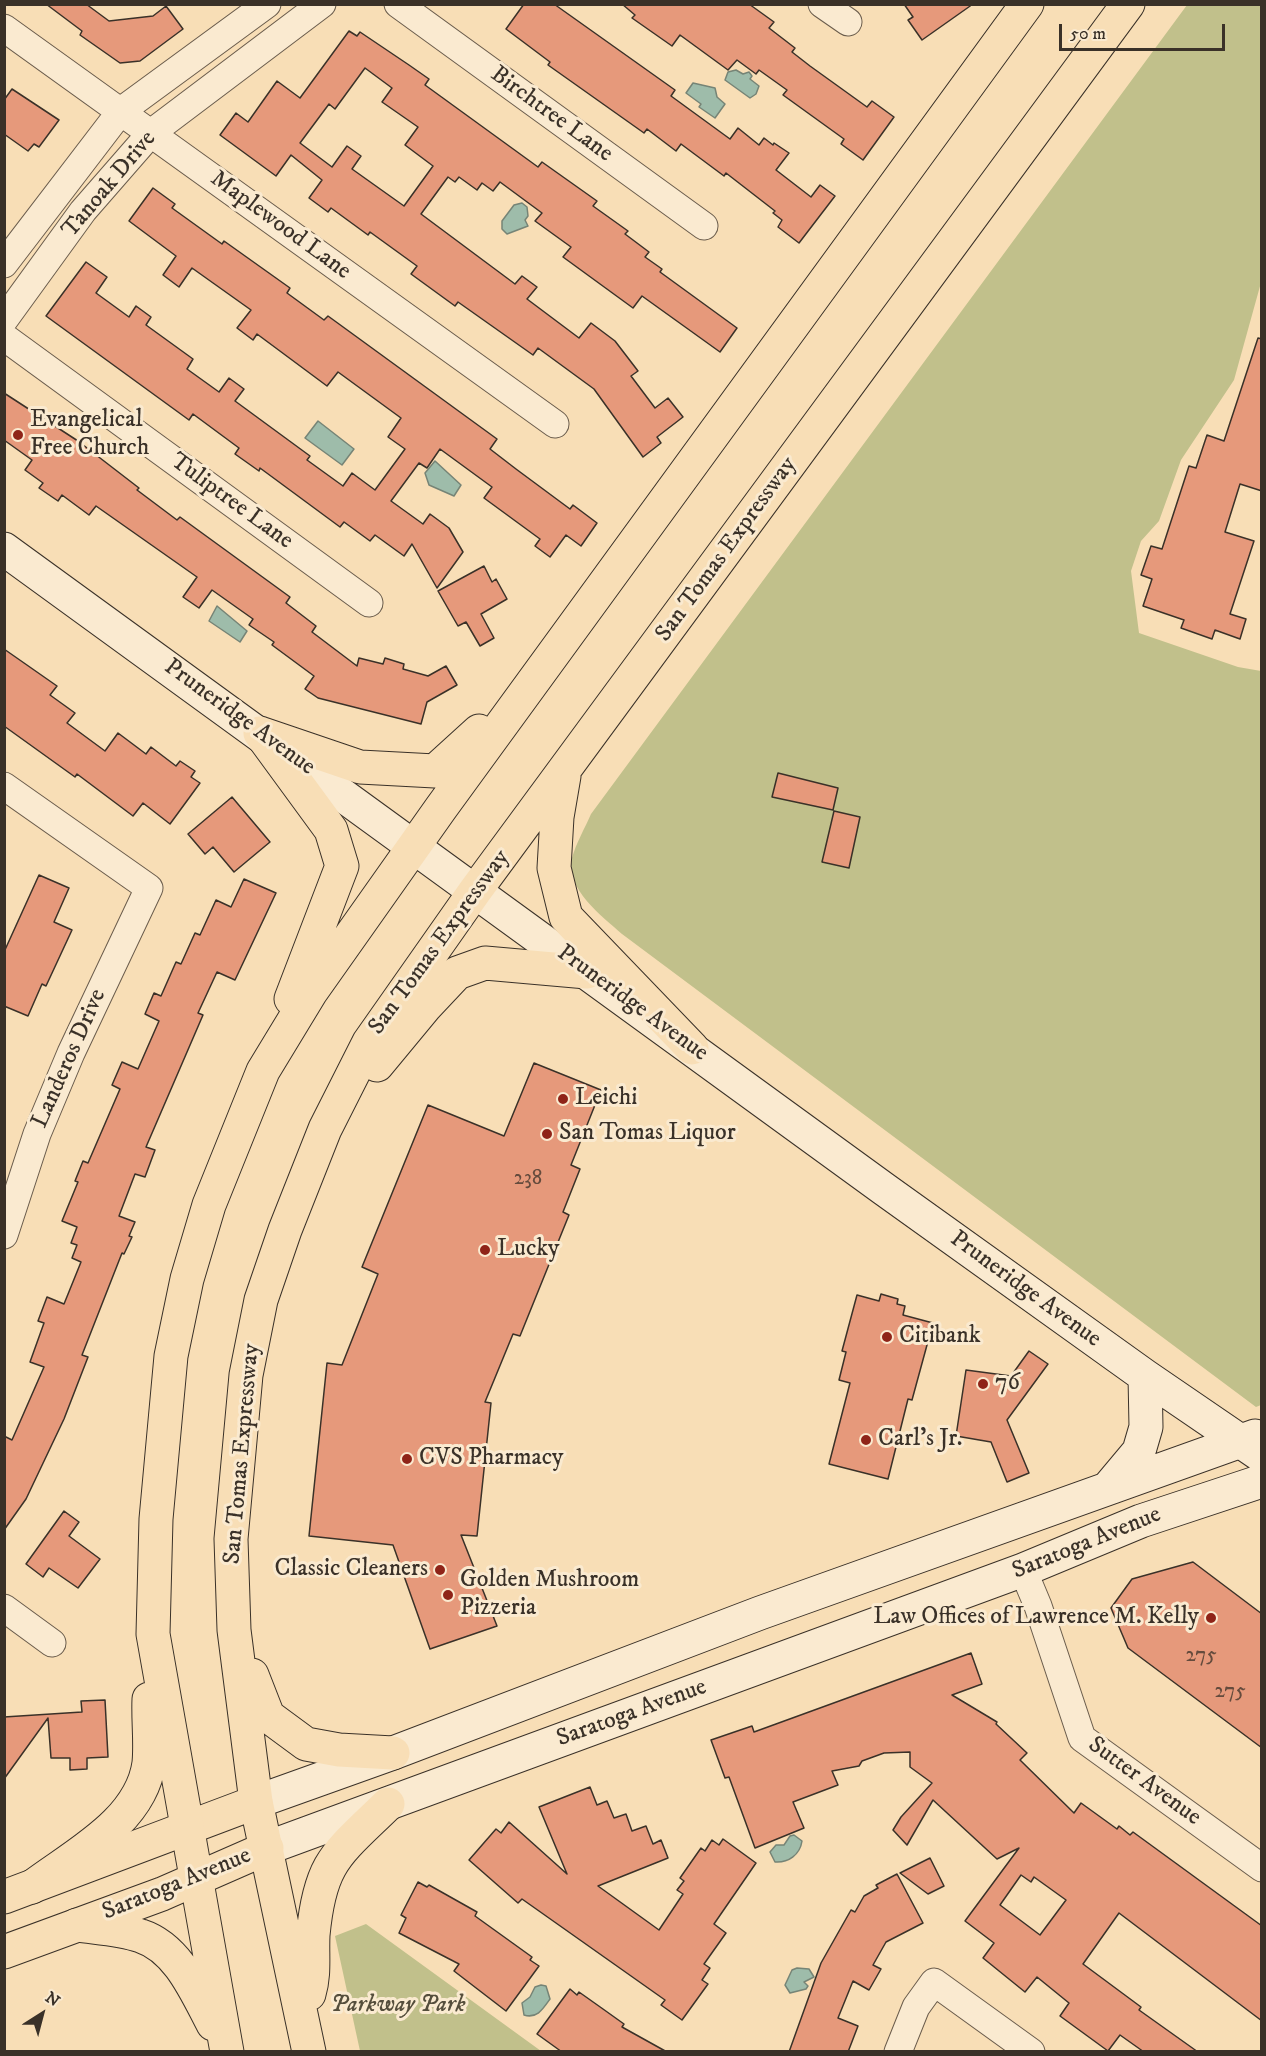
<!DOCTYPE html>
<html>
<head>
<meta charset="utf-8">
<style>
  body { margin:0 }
  #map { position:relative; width:1266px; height:2056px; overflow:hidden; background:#f8deb6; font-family:"IM FELL DW Pica",serif }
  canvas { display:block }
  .frame { position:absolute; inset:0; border:6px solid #3a3128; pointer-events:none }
  .north { position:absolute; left:12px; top:1984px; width:60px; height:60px; -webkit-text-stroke:4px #faead0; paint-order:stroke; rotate:36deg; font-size:16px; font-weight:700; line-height:24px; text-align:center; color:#3a3128 }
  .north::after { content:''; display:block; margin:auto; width:21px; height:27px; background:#3a3128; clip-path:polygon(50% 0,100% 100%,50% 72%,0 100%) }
  .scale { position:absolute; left:1059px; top:24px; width:166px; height:27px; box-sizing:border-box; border:3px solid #3a3128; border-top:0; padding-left:8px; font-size:18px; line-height:21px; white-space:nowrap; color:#3a3128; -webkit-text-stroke:4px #faead0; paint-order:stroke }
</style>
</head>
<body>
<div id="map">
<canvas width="1266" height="2056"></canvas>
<div class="frame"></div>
<div class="north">N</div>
<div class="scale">50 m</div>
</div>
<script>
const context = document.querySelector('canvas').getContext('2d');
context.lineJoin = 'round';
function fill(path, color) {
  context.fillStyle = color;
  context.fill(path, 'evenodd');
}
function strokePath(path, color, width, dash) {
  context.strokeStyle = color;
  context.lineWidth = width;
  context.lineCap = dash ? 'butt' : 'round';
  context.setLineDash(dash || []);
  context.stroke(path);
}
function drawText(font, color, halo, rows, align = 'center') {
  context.font = font + ' "IM FELL DW Pica",serif';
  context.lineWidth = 6;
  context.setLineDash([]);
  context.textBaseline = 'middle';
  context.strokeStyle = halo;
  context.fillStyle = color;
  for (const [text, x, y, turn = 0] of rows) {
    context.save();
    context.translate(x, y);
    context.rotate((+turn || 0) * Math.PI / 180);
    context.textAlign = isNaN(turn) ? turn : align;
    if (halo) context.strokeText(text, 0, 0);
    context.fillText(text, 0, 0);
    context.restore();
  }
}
fill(new Path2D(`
  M1187 5H1261L1262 279 1234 380 1181 460 1159 521 1141 541 1131 571 1139 633 1238 667 1261 671V1405L1256 1407 622 934C603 917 564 888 572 858 576 843 585 828 591 814Z
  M366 1924 541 2051H360L335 1936Z`), '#c1c08b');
const water = new Path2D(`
  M736 70 743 74 749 72 752 76 750 79 759 86 756 94 750 98 725 80 728 72Z
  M693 83 715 88 717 97 725 104 715 118 699 107 701 104 686 93Z
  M522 203 527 207 528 216 525 220 528 226 507 234 502 229V221L514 205Z
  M318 421 354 449 342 465 305 438Z
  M435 461 461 485 454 496 429 485 425 473Z
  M217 606 247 631 240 642 209 621Z
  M794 1835 802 1841C800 1855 788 1863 775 1862L770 1852 776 1845H784L790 1836Z
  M797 1968 809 1969 814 1977 804 1982 808 1986 806 1989 790 1993 785 1985 792 1970Z
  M541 1985 546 1986 550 1999C543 2009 537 2019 524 2015L522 2003 530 1997 535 1987Z`);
fill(water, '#9ebcaa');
strokePath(water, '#768476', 1.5);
const building = new Path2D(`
  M46 4H86L109 21 153 16 166 6 183 29 140 61 120 63 80 35 82 31Z
  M524 4H554L675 90 671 96 730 139 738 128 759 145 764 138 773 145 774 143 789 153 776 170 811 197 820 185 835 196 799 243 778 227 782 220 773 213 775 211 726 173 724 176 681 144 676 151 647 129 644 133 548 65 550 62 506 29Z
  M622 4H749L774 22 769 28 795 48 792 52 810 66 867 107 872 101 894 117 863 160 841 144 844 139 783 95 787 90 759 70 756 74 737 60 728 70 680 35 672 46 632 18 635 15Z
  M904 4H973L922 40 908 20 913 17Z
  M349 31 357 36 360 32 409 65 429 79 425 85 538 167 542 162 597 201 593 206 628 231 625 234 649 252 645 257 662 269 660 272 737 328 720 352 642 296 633 308 563 257 571 247 535 221 542 213 500 182 493 191 482 183 477 190 459 177 455 182 448 177 421 214 515 284 522 276 537 287 527 299 579 338 591 323 615 341 638 371 631 376 655 408 668 398 683 417 657 437 661 443 643 457 594 389 538 348 533 355 458 302 455 306 411 274 417 266 370 232 368 235 331 208 328 212 309 198 322 180 291 155 276 176 220 135 236 113 248 122 277 81 300 98ZM365 68 392 88 382 102 418 127 405 145 433 166 404 206 352 169 361 156 347 146 332 167 300 143 329 104 335 109Z
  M12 89 59 120 39 147 34 144 28 151 4 134V100Z
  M153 188 175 204 172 208 222 244 224 241 290 288 287 293 324 320 328 316 497 439 490 449 516 469 570 509 573 505 597 523 581 546 566 535 550 557 535 546 540 539 484 498 492 487 440 449 427 468 419 463 391 501 423 524 430 514 449 528 463 552 437 588 412 544 404 556 375 535 370 541 344 522 340 527 260 468 259 471 235 454 239 448 193 414 189 420 46 316 86 262 107 277 96 293 129 317 136 306 151 317 146 325 193 359 187 369 219 392 229 378 244 389 235 401 310 456 307 460 343 486 352 473 375 490 405 449 388 437 401 418 338 372 327 386 257 334 253 340 237 328 251 310 192 268 179 287 163 275 176 256 129 221Z
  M1258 338 1262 339V491L1240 484 1225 532 1254 541 1230 614 1246 619 1240 639 1215 630 1212 639 1181 628 1184 620 1143 606 1152 579 1141 575 1151 546 1162 549 1189 466 1196 468 1207 435 1224 441Z
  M4 393 78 441 139 488 137 490 177 520 180 517 290 597 286 603 316 626 312 632 357 666 359 658 383 664 385 658 404 664 403 669 428 676 446 666 457 685 427 702 421 724 318 698 305 689 314 676 272 645 274 642 249 625 253 619 212 590 199 608 183 597 197 577 96 506 89 515 62 495 58 501 39 488 43 483 25 470 32 460 4 440Z
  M484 566 492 582 496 579 507 599 481 614 494 638 480 646 466 622 458 626 438 591Z
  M4 649 57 686 50 695 75 713 67 723 105 751 118 733 146 754 151 747 176 766 180 761 195 771 191 777 200 783 170 824 143 803 133 816 77 774 75 777 4 726Z
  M778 773 838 788 833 810 772 797Z
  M232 797 270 842 234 872 213 847 205 854 188 834Z
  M834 811 860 817 849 868 822 862Z
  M39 875 69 888 54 922 72 930 46 986 42 984 28 1016 4 1006V952Z
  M244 879 276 893 235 980 217 972 198 1013 203 1015 146 1147 155 1150 145 1177 135 1174 119 1216 135 1222 129 1236 132 1237 124 1254 122 1253 82 1355 88 1357 64 1419 26 1499 4 1530V1436L12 1440 44 1367 30 1362 44 1323 38 1321 47 1297 64 1304 81 1262 72 1258 77 1245 71 1243 77 1227 62 1221 78 1182 75 1181 83 1161 88 1163 120 1089 112 1085 122 1062 138 1069 159 1021 145 1014 154 993 161 996 176 962 181 964 195 933 200 935 216 900 231 907Z
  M534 1063 601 1090 571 1165 580 1169 563 1212 569 1215 520 1336 513 1334 485 1402 491 1403 477 1536 461 1535 497 1626 430 1649 393 1545 309 1536 327 1363 342 1365 378 1274 362 1267 428 1105 504 1136Z
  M881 1294 898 1299 897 1304 905 1306 903 1315 933 1323 912 1400 908 1399 888 1479 829 1464 850 1383 839 1380 846 1352 842 1351 857 1295 879 1301Z
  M1029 1351 1048 1364 1007 1420 1029 1473 1007 1482 991 1442 956 1436 966 1370 1011 1376Z
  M64 1511 79 1522 69 1536 100 1559 78 1588 49 1568 43 1577 26 1564Z
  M1193 1562 1262 1614V1748L1128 1648 1111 1608 1132 1579Z
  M971 1653 982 1684 952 1695 997 1722 996 1724 1027 1753 1020 1760 1074 1813 1081 1803 1117 1829 1119 1826 1130 1835 1133 1832 1262 1926V2021L1119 1913 1083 1964 1141 2007 1139 2010 1198 2052H1144L1120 2035 1108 2051 1060 2016 1069 2003 1037 1977 1025 1992 983 1958 994 1943 965 1921 1019 1848 997 1859 933 1800 907 1845 893 1830 901 1817 932 1783 910 1767V1752L884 1753 862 1761 859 1766 832 1771 838 1785 793 1802 804 1828 755 1848 729 1777 725 1778 711 1740 752 1726 754 1732ZM1021 1875 1031 1882 1034 1877 1066 1900 1040 1935 1000 1905Z
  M105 1700 108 1757 87 1758V1769L70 1770V1758H51L48 1718 4 1779V1717L82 1712 81 1701Z
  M590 1787 597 1805 607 1801 614 1818 626 1814 632 1831 646 1826 653 1844 661 1840 668 1858 598 1886 659 1930 683 1894 677 1890 684 1881 680 1878 701 1848 705 1851 712 1840 719 1845 723 1839 756 1863 714 1924 726 1933 704 1964 710 1968 702 1980 708 1984 682 2020 661 2005 665 2000 522 1899 518 1903 469 1860 496 1829 501 1833 509 1822 567 1874 539 1807Z
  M930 1858 944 1886 928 1894 900 1873Z
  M897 1874 923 1923 886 1942 873 1965 881 1969 869 1990 853 1981 838 2018 858 2026 848 2052H789L821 1963 851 1910 855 1912 864 1896 878 1888 876 1885Z
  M418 1882 427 1887 429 1885 477 1912 475 1916 532 1957 530 1960 539 1966 506 2011 454 1971 459 1964 399 1933 406 1918 401 1915Z
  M570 1989 577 1995 579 1992 603 2009 624 2024 622 2027 667 2052H562L537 2034Z`);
fill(building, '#e6997b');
strokePath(building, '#3a3128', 1.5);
const minor = new Path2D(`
  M398 4 704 226
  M822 4 848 22
  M4 28 555 424
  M4 264 121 111 267 4
  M4 320 83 211 151 133 322 4
  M4 337 369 603
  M4 786 149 888 71 1053 37 1134 4 1235
  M1023 1570 1038 1606 1082 1738 1262 1868
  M4 1608 52 1643
  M898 2052 916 2007 934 1982 1031 2052`);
const secondary = new Path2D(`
  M4 549 884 1189 1145 1376 1262 1456
  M1108 1488 1139 1451 1146 1427 1145 1376
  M256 1802 393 1753 760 1613 1255 1436
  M267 1848 1023 1570 1141 1521 1262 1481`);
const primary = new Path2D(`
  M4 1897 256 1802
  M4 1952 162 1894 267 1848`);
const trunk = new Path2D(`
  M260 733 331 830 342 866 291 999
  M260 733 360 767 435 771 479 731
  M564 776 557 817 554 868 566 917 692 1048
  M377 1065 425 1007 457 973 485 963 587 972
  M252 1675 268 1716 306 1744 339 1750 393 1753
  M32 1887C74 1855 141 1822 149 1763 151 1742 148 1720 149 1699
  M77 1925C98 1928 121 1929 141 1936 178 1948 196 1992 213 2024
  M309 1994C315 1974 312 1956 313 1935 320 1861 337 1854 388 1804
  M227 2052 153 1634 156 1519 171 1356 187 1279 209 1205 263 1071 311 992 441 808 1027 4
  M309 2052 256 1802 234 1630 231 1539 246 1375 261 1300 285 1230 325 1129 369 1042 475 891 1128 4`);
strokePath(minor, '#6a5c4c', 29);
strokePath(secondary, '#3a3128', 35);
strokePath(primary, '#3a3128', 35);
strokePath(trunk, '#3a3128', 35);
strokePath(minor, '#faead0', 27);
strokePath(secondary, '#faead0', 33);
strokePath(primary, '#f8deb6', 33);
strokePath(trunk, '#f8deb6', 33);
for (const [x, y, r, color] of [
  [18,435,6,"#8f2418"],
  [563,1099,6,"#8f2418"],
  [547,1134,6,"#8f2418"],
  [485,1250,6,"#8f2418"],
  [887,1337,6,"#8f2418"],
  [983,1384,6,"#8f2418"],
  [866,1440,6,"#8f2418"],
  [407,1459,6,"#8f2418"],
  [440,1570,6,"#8f2418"],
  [448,1595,6,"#8f2418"],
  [1211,1618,6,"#8f2418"]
]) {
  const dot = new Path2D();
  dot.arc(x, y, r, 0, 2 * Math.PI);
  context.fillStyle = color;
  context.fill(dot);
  strokePath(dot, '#faead0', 2);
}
drawText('21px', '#654b3d', null, [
  ["238",528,1180],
  ["275",1201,1657],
  ["275",1230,1693]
]);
drawText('24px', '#3a3128', '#faead0', [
  ["Birchtree Lane",551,115,36],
  ["Tanoak Drive",110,185,-50],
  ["Maplewood Lane",280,226,36],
  ["Tuliptree Lane",231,502,36],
  ["San Tomas Expressway",727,550,-54],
  ["Pruneridge Avenue",239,718,36],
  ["San Tomas Expressway",440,943,-54],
  ["Pruneridge Avenue",632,1004,36],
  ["Landeros Drive",70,1059,-66],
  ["Pruneridge Avenue",1025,1290,36],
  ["San Tomas Expressway",243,1454,-85],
  ["Saratoga Avenue",1087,1544,-22],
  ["Saratoga Avenue",632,1714,-20],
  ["Sutter Avenue",1144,1782,36],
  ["Saratoga Avenue",177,1885,-22]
]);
drawText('24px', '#3a3128', '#faead0', [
  ["Evangelical",30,421],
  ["Free Church",30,449],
  ["Leichi",575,1099],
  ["San Tomas Liquor",559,1134],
  ["Lucky",497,1250],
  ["Citibank",899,1337],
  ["76",995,1384],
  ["Carl's Jr.",878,1440],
  ["CVS Pharmacy",419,1459],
  ["Classic Cleaners",428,1570,"right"],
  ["Golden Mushroom",460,1581],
  ["Pizzeria",460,1609],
  ["Law Offices of Lawrence M. Kelly",1199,1618,"right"]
], 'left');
drawText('italic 24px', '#554e3c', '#faead0', [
  ["Parkway Park",398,2006]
]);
</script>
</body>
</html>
